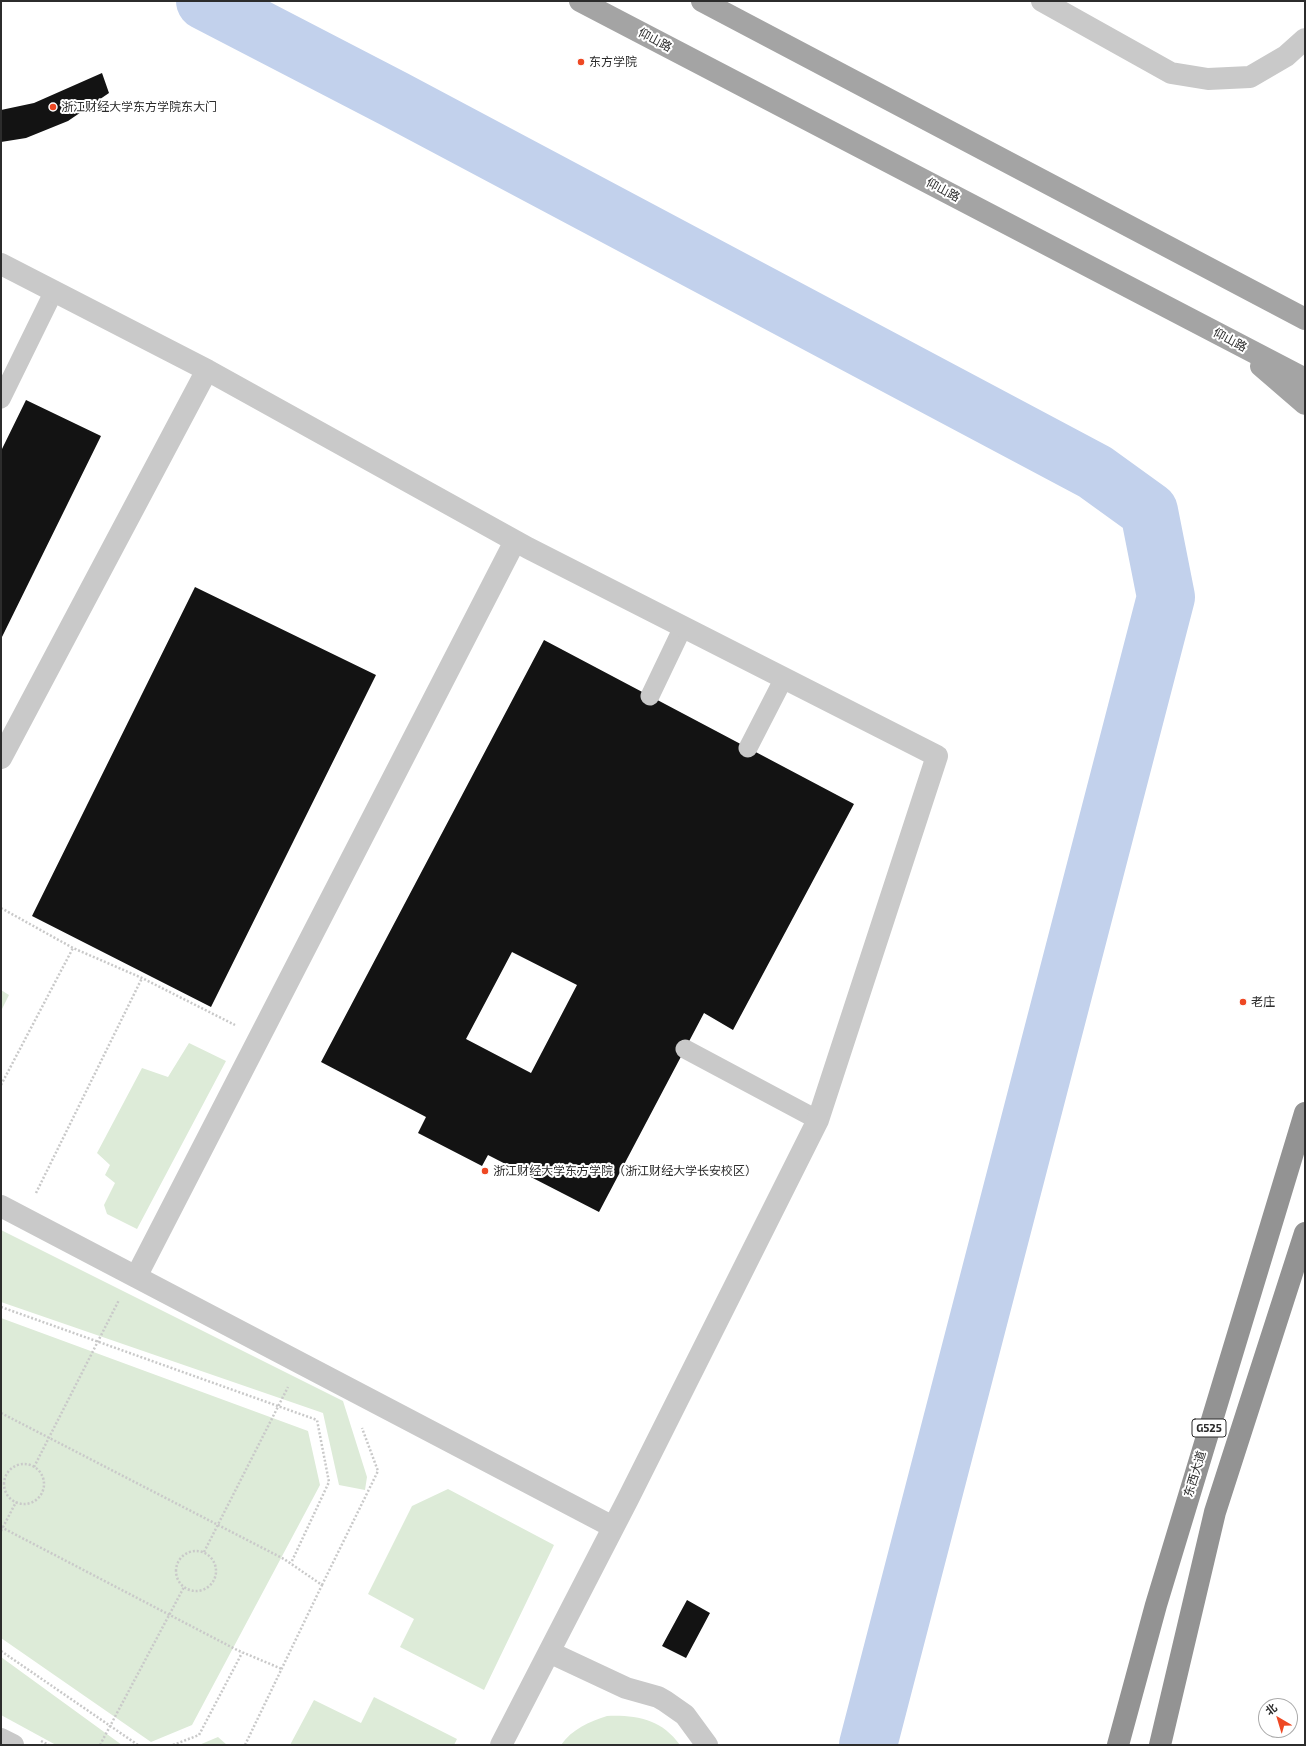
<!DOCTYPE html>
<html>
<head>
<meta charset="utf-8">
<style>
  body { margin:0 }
  #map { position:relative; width:1306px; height:1746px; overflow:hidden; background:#fff; font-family:"Exo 2","Noto Sans SC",sans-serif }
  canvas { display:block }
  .frame { position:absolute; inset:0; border:2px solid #2c2c2c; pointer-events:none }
  .north { position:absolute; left:1258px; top:1698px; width:40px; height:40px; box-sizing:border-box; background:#fff; border:1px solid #ababab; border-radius:50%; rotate:322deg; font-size:11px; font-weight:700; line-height:16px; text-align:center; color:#2c2c2c }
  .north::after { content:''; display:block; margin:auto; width:14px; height:18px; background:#ee4823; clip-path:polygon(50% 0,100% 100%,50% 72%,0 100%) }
</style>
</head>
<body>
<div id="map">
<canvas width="1306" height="1746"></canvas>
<div class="frame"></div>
<div class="north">北</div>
</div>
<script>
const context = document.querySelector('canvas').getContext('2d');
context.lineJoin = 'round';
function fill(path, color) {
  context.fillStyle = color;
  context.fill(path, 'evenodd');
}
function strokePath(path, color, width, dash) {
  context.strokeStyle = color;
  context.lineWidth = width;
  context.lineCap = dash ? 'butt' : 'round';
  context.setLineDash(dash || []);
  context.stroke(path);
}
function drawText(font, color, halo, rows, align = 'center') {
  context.font = font + ' "Exo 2","Noto Sans SC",sans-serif';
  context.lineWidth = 4;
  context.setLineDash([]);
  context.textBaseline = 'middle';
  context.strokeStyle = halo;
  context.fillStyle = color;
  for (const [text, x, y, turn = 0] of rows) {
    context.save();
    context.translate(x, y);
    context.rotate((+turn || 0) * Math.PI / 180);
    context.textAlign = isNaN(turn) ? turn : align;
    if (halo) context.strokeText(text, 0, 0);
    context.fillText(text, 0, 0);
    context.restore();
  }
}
fill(new Path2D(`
  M1 990 9 995 1 1011Z
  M189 1043 226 1061 137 1229 107 1214 104 1205 115 1183 105 1175 110 1165 97 1153 142 1068 168 1077Z
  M1 1230 343 1401 367 1477 365 1490 339 1485 323 1413 1 1302Z
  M1 1318 308 1431 320 1485 192 1725 151 1742 1 1638Z
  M448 1489 554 1545 484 1690 400 1647 414 1619 368 1594 412 1506Z
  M1 1657 122 1745H56L1 1715Z
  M374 1697 457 1739 454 1745H290L314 1700 361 1723Z
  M607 1716C637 1715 661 1719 680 1745H561C572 1729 589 1722 607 1716Z
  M218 1737 227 1745H199Z`), '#ddebd8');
strokePath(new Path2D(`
  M205 1 394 99 1095 472 1149 511 1166 597 868 1745`), '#c2d1ec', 58);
fill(new Path2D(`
  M102 73 109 93 68 121 26 138 1 142V110L34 103Z
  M26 400 101 436 1 639V451Z
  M195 587 376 675 211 1007 32 916Z
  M544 640 854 804 733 1030 704 1013 599 1212 488 1155 482 1166 418 1133 426 1117 321 1062ZM512 952 577 985 531 1073 466 1039Z
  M687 1600 710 1613 686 1658 662 1646Z`), '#131313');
strokePath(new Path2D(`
  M1 908 73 948 142 978 235 1025
  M1 1085 73 948
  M36 1193 142 978
  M1 1307 317 1420 329 1482 291 1563
  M1 1413 284 1559 322 1585 245 1745
  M4 1484a20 20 0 1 1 40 0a20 20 0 1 1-40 0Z
  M34 1467 119 1300
  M1 1527 237 1650 282 1669
  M1 1531 16 1502
  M176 1571a20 20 0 1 1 40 0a20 20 0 1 1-40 0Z
  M204 1552 288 1387
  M322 1585 378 1471 362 1428
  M1 1651 138 1745
  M41 1741 49 1745
  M100 1745 184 1587
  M173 1745 199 1735 242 1653`), '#c9c9c9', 2.5, [2, 2]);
strokePath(new Path2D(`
  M1 399 54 291
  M650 696 683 627
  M748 748 784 678
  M685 1049 818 1120`), '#c9c9c9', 19);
strokePath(new Path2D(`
  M1042 1 1171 73 1208 79 1250 77 1286 56 1305 39
  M1 264 207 370 528 548 937 756 818 1120 628 1499 501 1745
  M1 758 207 370
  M1 1206 613 1527
  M136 1277 515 541
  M549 1652 626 1688 658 1697 665 1701 685 1715 707 1745
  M1 1739 13 1745`), '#c9c9c9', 22);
strokePath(new Path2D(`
  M580 1 1305 379
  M702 1 1305 319
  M1261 366 1305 404`), '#a4a4a4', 22);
strokePath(new Path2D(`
  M1118 1745 1156 1605 1305 1113
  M1160 1745 1215 1512 1305 1233`), '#939393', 22);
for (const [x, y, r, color] of [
  [581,62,4,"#ee4823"],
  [53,107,4,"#ee4823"],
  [1243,1002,4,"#ee4823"],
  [485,1171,4,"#ee4823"]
]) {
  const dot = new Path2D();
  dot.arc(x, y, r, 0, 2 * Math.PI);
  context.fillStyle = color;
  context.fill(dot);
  strokePath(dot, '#fff', 1.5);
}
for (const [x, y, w] of [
  [1209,1428,34]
]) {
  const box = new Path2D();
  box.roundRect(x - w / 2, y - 9, w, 18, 3);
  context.fillStyle = '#fff';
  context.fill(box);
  strokePath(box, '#2c2c2c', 1);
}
drawText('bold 11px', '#2c2c2c', null, [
  ["G525",1209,1428]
]);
drawText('12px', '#2c2c2c', '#fff', [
  ["仰山路",655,40,28],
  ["仰山路",943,190,28],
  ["仰山路",1230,340,28],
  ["东西大道",1195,1474,-73]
]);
drawText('12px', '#2c2c2c', '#fff', [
  ["东方学院",589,62],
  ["浙江财经大学东方学院东大门",61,107],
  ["老庄",1251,1002],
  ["浙江财经大学东方学院（浙江财经大学长安校区）",493,1171]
], 'left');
</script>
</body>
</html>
